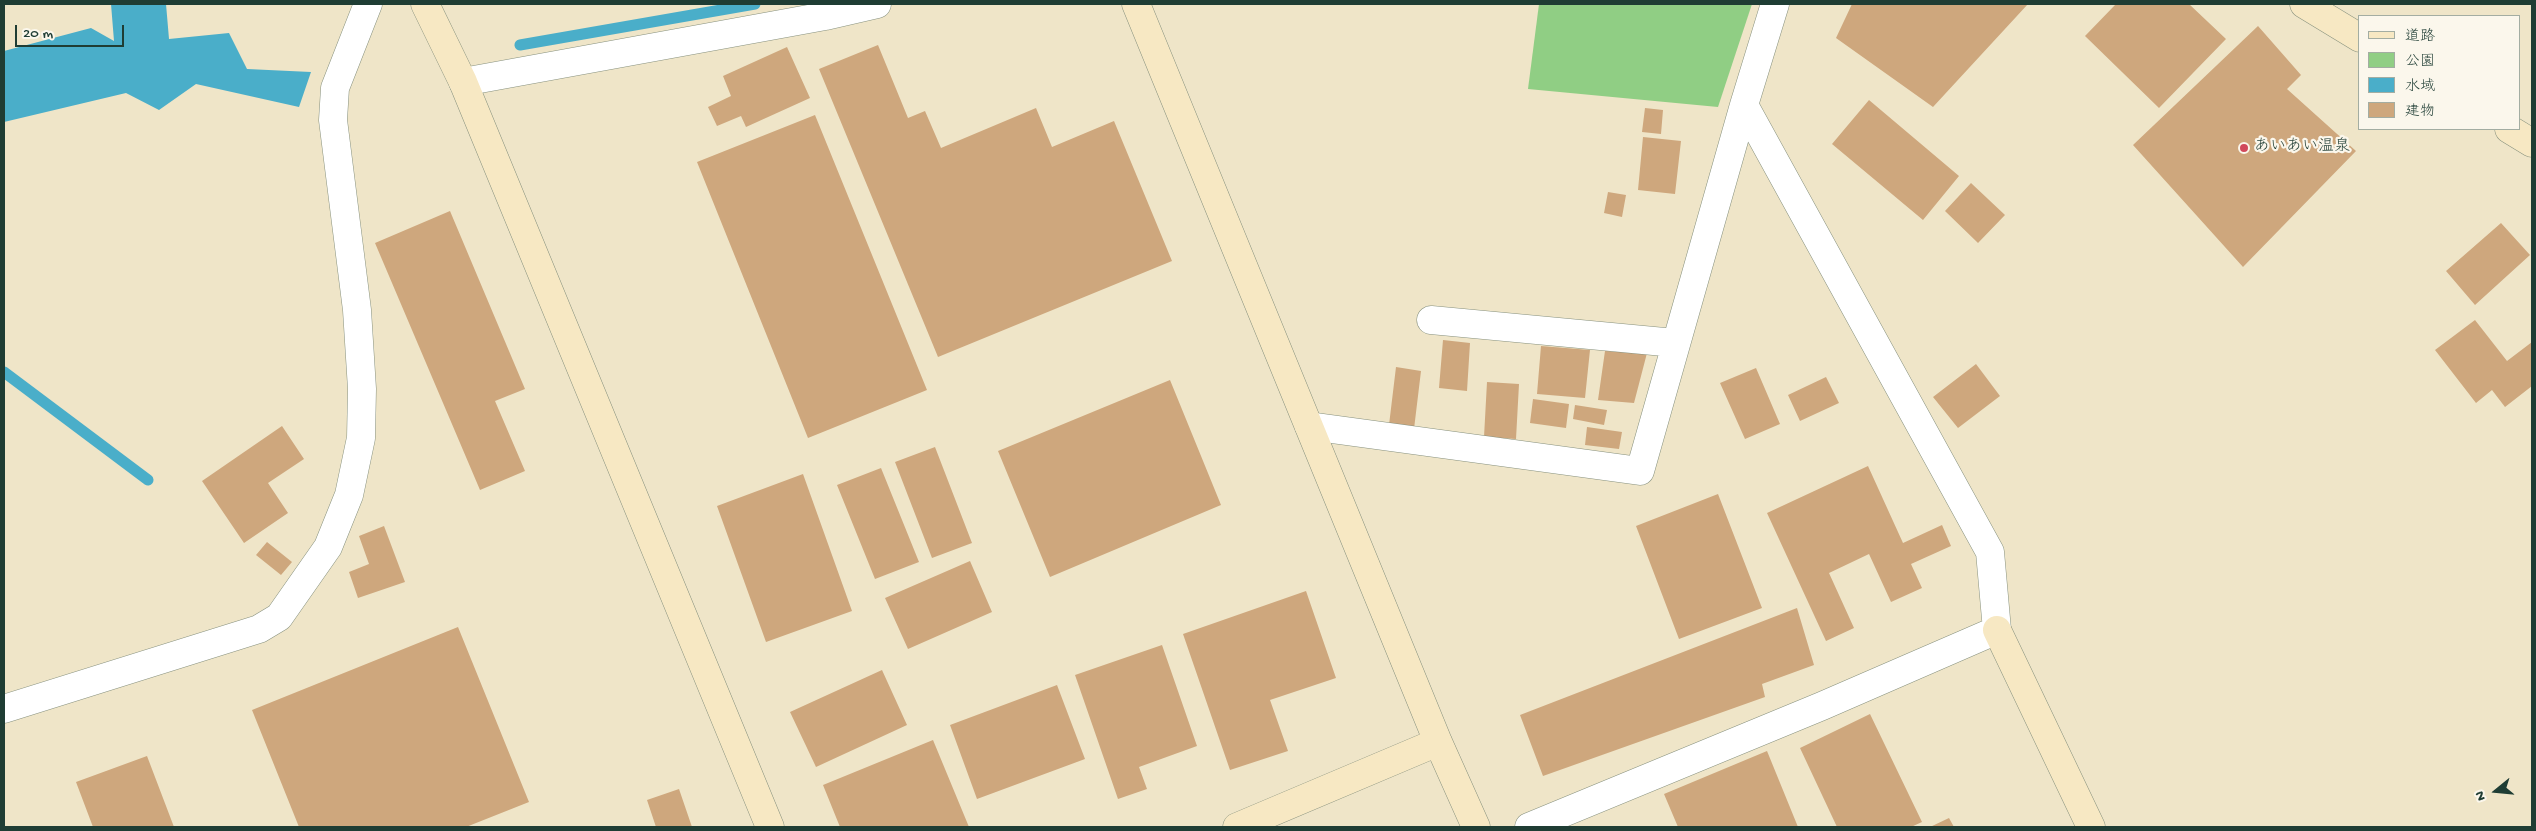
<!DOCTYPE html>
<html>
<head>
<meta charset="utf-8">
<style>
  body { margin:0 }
  #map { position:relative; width:2536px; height:831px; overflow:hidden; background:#efe5c8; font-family:"Gochi Hand","Klee One",sans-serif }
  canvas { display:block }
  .frame { position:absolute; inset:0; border:5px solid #1f3d34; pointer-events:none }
  .legend { position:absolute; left:2358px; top:15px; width:162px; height:115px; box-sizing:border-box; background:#fbf7ec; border:1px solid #a3ada2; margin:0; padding:6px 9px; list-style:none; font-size:15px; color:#1f3d34 }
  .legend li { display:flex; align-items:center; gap:10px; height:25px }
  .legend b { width:25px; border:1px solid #a3ada2 }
  .north { position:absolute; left:2471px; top:766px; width:50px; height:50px; -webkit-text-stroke:4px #fbf7ec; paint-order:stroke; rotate:253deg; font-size:14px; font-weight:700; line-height:20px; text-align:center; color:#1f3d34 }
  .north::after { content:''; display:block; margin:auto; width:18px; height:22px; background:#1f3d34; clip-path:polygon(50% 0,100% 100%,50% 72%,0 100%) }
  .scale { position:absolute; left:15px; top:25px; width:109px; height:22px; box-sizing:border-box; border:2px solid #1f3d34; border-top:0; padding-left:6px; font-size:15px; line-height:18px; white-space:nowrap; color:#1f3d34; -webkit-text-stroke:4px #fbf7ec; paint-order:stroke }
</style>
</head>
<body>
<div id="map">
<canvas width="2536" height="831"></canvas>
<div class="frame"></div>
<ul class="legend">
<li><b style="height:6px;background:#f7e8c3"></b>道路</li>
<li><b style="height:14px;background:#90ce84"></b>公園</li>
<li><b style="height:14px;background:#4aaec9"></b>水域</li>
<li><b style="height:14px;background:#cea77d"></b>建物</li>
</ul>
<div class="north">N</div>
<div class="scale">20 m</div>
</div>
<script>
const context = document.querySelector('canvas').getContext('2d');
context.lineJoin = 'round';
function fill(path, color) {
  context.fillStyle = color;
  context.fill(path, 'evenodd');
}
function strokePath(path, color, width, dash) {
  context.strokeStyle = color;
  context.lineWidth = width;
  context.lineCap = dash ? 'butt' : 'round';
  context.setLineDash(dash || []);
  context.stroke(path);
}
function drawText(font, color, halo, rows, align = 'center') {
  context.font = font + ' "Gochi Hand","Klee One",sans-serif';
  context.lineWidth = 4.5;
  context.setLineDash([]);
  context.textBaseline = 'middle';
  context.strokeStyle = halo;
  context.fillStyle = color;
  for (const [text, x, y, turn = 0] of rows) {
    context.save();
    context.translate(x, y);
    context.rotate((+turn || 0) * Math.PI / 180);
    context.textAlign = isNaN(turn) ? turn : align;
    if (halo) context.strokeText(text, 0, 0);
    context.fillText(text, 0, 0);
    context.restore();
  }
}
fill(new Path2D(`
  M1539 4H1752L1718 107 1528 89Z`), '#90ce84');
fill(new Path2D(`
  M111 4H166L169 39 229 33 247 69 311 72 299 107 196 84 159 110 126 93 4 122V51L91 28 114 41Z`), '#4aaec9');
strokePath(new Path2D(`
  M520 45 755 4
  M4 372 148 480`), '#4aaec9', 11);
fill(new Path2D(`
  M1852 4H2028L1933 107 1836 38Z
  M2116 4H2189L2226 39 2159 108 2085 36Z
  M2258 26 2301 75 2287 89 2356 151 2243 267 2133 145Z
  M878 45 908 118 925 111 941 148 1036 108 1052 147 1114 121 1172 261 938 357 819 69Z
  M787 47 810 98 746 127 741 116 717 126 708 107 731 96 723 76Z
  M1869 100 1959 176 1923 220 1832 144Z
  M1645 108 1663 110 1661 134 1642 132Z
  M815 115 927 390 808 438 697 162Z
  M1643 137 1681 141 1675 194 1638 190Z
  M1971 183 2005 215 1978 243 1945 211Z
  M1608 192 1626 195 1622 217 1604 213Z
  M450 211 525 389 495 401 525 471 480 490 375 243Z
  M2501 223 2530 255 2475 305 2446 271Z
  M2475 320 2507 361 2532 342V386L2505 407 2492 390 2476 403 2435 350Z
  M1443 340 1470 343 1467 391 1439 388Z
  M1541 346 1590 350 1585 398 1537 394Z
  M1605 351 1647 353 1634 403 1598 400Z
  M1976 364 2000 396 1958 428 1933 397Z
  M1396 367 1421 371 1414 429 1389 425Z
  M1756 368 1780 424 1745 439 1720 383Z
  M1826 377 1839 403 1800 421 1788 395Z
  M1170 380 1221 505 1050 577 998 451Z
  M1487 382 1519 384 1516 439 1484 437Z
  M1533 399 1569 404 1566 428 1530 423Z
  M1575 405 1607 410 1604 425 1573 419Z
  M282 426 304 459 268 483 288 513 244 543 202 481Z
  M1587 427 1622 432 1619 449 1585 445Z
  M935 447 972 543 932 558 895 462Z
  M1868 466 1903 543 1942 525 1951 546 1911 564 1922 588 1891 602 1869 554 1829 573 1854 628 1826 641 1767 513Z
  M881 468 919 562 875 579 837 485Z
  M803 474 852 611 766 642 717 506Z
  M1718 494 1762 608 1679 639 1636 526Z
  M384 526 405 582 358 598 349 572 369 564 359 536Z
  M267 542 292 562 281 575 256 555Z
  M970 561 992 612 908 649 885 598Z
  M1306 591 1336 678 1270 700 1288 751 1230 770 1183 634Z
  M1797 608 1814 665 1762 684 1765 697 1543 776 1520 715Z
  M458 627 529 802 466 827H299L252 710Z
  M1162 645 1197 746 1139 767 1147 789 1118 799 1075 675Z
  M882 670 907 725 816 767 790 712Z
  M1057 685 1085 759 977 799 950 725Z
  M1870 714 1922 822 1911 827H1837L1800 748Z
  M933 740 969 827H840L823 785Z
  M1767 751 1798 827H1678L1664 794Z
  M147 756 174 827H93L76 782Z
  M679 789 692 827H656L647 800Z
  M1949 818 1954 827H1930Z`), '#cea77d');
const street = new Path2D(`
  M463 82 825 16 877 4
  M1431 320 1675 343
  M1309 426 1640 471 1744 105
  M4 709 259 629 279 617 328 547 349 495 361 438 362 389 357 310 333 120 335 88 368 4
  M1529 827 1822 706 1997 630 1990 552 1744 105 1775 4`);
const secondary = new Path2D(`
  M425 4 463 82 770 827
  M1136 4 1438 742 1476 827
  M2304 4 2360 38
  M2509 129 2532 143
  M1997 630 2091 827
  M1237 827 1438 742`);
strokePath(street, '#87917e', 29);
strokePath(secondary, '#87917e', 29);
strokePath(street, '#fff', 28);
strokePath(secondary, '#f7e8c3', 28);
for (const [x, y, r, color] of [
  [2244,148,5,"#d1495b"]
]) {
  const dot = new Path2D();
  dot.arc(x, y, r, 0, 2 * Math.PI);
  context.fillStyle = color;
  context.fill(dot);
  strokePath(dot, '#fbf7ec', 2);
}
drawText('16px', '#1f3d34', '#fbf7ec', [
  ["あいあい温泉",2254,148]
], 'left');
</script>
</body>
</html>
